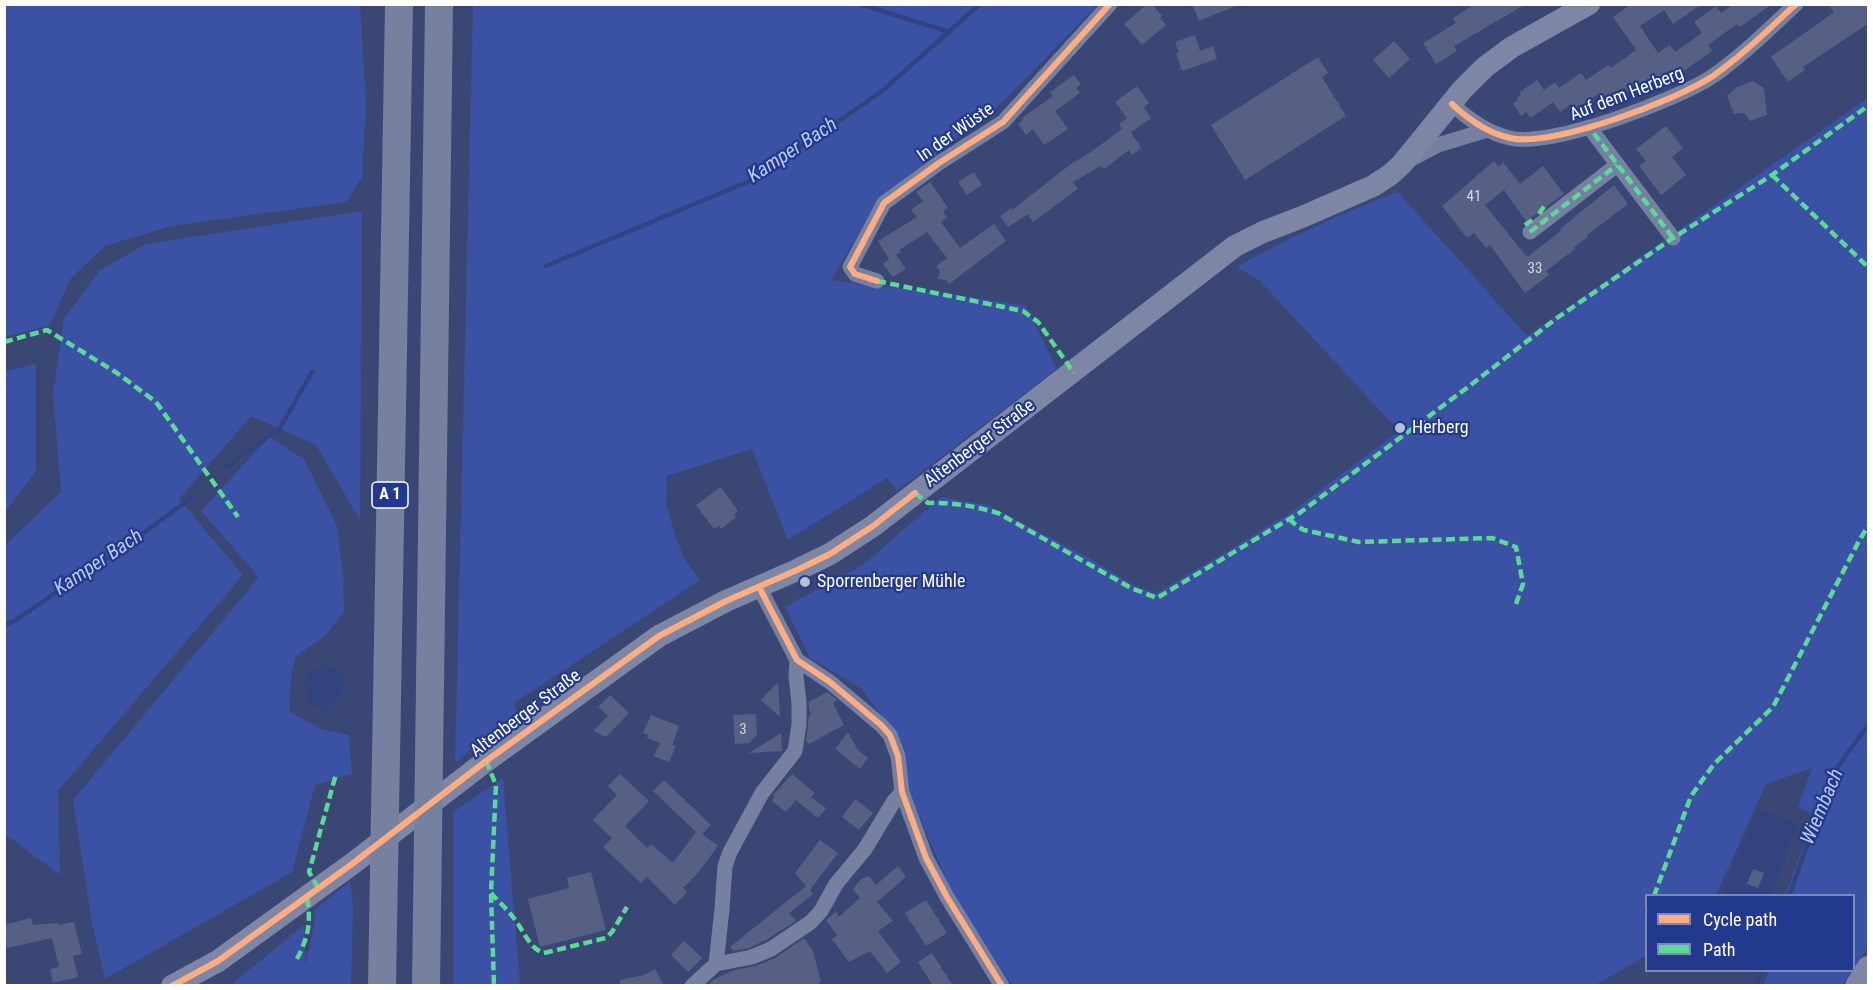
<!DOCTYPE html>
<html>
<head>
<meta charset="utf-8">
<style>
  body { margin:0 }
  #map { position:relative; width:1873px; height:990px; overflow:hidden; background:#3a4774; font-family:"Roboto Condensed",sans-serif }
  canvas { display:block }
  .frame { position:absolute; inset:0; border:6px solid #fff; pointer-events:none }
  .legend { position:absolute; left:1645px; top:894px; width:210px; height:78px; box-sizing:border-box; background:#22398d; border:2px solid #7a88bb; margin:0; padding:8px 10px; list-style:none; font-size:18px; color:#fff }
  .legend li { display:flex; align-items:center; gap:12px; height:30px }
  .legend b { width:30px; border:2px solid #7a88bb }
</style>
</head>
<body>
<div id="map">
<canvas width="1873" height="990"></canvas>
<div class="frame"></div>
<ul class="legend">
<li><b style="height:8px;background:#ffac80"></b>Cycle path</li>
<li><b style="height:8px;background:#5adb95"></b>Path</li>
</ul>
</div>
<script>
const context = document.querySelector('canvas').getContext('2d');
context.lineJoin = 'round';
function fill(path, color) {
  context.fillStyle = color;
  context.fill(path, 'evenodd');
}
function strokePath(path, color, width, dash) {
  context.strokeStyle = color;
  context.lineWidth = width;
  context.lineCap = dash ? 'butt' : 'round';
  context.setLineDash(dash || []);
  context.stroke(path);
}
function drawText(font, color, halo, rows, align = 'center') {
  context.font = font + ' "Roboto Condensed",sans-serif';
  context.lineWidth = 4.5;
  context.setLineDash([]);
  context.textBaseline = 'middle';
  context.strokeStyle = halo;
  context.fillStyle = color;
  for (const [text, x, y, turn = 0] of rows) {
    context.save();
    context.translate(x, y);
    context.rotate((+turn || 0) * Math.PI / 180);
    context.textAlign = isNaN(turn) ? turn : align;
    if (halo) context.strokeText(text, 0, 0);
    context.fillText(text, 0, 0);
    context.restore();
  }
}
fill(new Path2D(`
  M5 4 360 5 366 102 362 177 346 202 172 226 105 246 71 278 50 325 5 337Z
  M473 5H1097L1003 102 879 199 831 280 964 296 1026 306 1057 369 897 491 887 478 788 540 752 449 667 476 666 503 675 535 685 560 700 580 514 703 517 714 502 723 455 763Z
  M1868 98V947L1854 969V896L1785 895 1815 815 1798 807 1812 768 1766 784 1716 895 1646 896V908H1643L1646 917V956L1595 985H1012L954 898 914 804 892 729 861 688 810 658 785 607 863 565 941 497 988 505 1091 559 1135 586 1157 593 1287 515 1399 431 1259 280 1237 267C1289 237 1342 213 1398 192L1527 336Z
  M362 211 360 520 316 445 251 416 179 499 243 575 58 791 60 875 5 834 4 546 61 492 53 393 64 319 100 270 146 244Z
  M36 364V471L5 512V371Z
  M269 437 304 459 337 526 343 575 344 612 325 636 296 656 292 671 289 698 290 712 321 729 349 735 352 774 315 785 292 872 105 979 92 923 73 800 259 577 201 511Z
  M503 778 520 985H453V812Z
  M350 881 353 909 351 985H231L304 925 305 966 314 926 315 910Z
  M1769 971V970L1852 971 1842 986 1770 985 1764 984Z`), '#3a51a4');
fill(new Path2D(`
  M326 665 343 674C347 691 338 700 325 711L309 704 304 685 309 672Z
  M1758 809 1798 823 1771 895 1722 896 1730 872Z`), '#334380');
strokePath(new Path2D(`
  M860 4 949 32
  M546 266 752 180 881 92 980 4
  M226 467 280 428 312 372
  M4 625 14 621 137 538 191 498
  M1789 896 1832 775 1868 725
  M1757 981 1761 970`), '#334380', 4.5);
fill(new Path2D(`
  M1147 4H1152L1162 16 1160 18 1166 25 1142 45 1124 24Z
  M1192 4H1238V5L1199 21Z
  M1475 4H1526L1454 46 1457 51 1436 64 1423 43 1456 23 1453 18Z
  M1631 4H1702L1673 24 1664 10 1640 26 1658 53 1670 45 1675 52 1702 33 1694 22 1716 6 1721 13 1734 4H1772L1740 27 1737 24 1708 45 1712 51 1681 73 1680 77 1673 76 1671 83 1667 82 1661 87 1655 79 1643 88 1640 83 1628 92 1624 87 1602 102 1597 95 1575 111 1571 104 1560 112 1553 102 1531 118 1526 112 1521 116 1513 104 1518 100 1517 98 1521 95 1520 92 1537 80 1544 90 1555 82 1559 88 1581 73 1586 80 1608 65 1611 68 1636 50 1613 17Z
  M1828 4H1869V23L1803 67 1805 70 1788 82 1771 57 1834 12Z
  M1195 35 1200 51 1213 46 1217 59 1182 71 1176 53 1179 52 1175 42Z
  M1394 41 1410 59 1389 78 1373 60Z
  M1318 57 1328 73 1322 77 1346 116 1245 180 1211 125Z
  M1074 75 1081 84 1076 88 1080 93 1055 111 1068 129 1044 145 1033 129 1026 135 1018 124 1023 120 1022 118 1053 96 1050 92Z
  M1753 81 1764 88 1767 115 1750 121 1744 113 1734 114 1727 96 1737 87Z
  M1137 86 1149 103 1144 107 1151 118 1131 132 1141 148 1132 155 1129 150 1104 169 1101 166 1073 182 1078 189 1033 222 1028 214 1008 227 1000 216 1011 208 1012 210 1071 164 1091 152 1122 129 1119 124 1127 118 1115 102Z
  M1666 126 1683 148 1672 157 1686 175 1661 195 1639 166 1646 161 1636 149Z
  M1494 161 1499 167 1503 162 1520 184 1543 166 1564 194 1526 221 1504 190 1485 205 1527 257 1561 231 1560 229 1614 185 1628 204 1587 235 1588 237 1574 247 1575 249 1546 271 1549 275 1525 293 1490 245 1486 248 1474 233 1467 238 1442 206Z
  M974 172 982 185 967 195 958 182Z
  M930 182 948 208 943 211 947 218 941 222 960 248 994 224 1006 241 949 284 946 280 938 279 940 271 936 266 947 258 927 232 899 250 901 252 896 255 906 269 893 277 883 264 893 256 889 259 878 241 917 217 911 210 923 201 916 192Z
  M721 487 738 511 734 515 736 517 721 529 719 526 714 529 696 505Z
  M778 682 780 717 761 700Z
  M827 692 837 700 833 703 844 725 809 744 806 741 809 716 811 714 809 709V702Z
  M610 695 629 713 606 737 593 731 608 716 598 707Z
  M756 714 757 735 749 743 735 744 733 715Z
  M651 715 679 726 672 745 676 746 669 762 654 756 660 743 647 738 648 735 643 733Z
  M848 732 858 750 868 758 860 769 835 749Z
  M781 733 782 751 749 753Z
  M620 774 649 801 625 826 647 848 651 844 673 863 696 832 653 791 664 780 711 825 702 834 718 846 698 873 683 888 687 892 675 905 647 877 641 883 603 847 612 838 593 820 617 795 608 786Z
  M792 774 815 793 811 797 826 808 818 818 796 800 786 812 772 801 775 797 773 795Z
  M855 799 873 813 859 830 842 817Z
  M820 840 838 853 810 890 813 894 789 913 796 921 766 940 749 948 733 951 730 947 806 886 795 873Z
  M898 866 906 877 877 902 893 921 878 931 901 962 887 973 870 951 849 962 832 939 837 935 826 920 836 912 839 917 860 898 853 889 861 879 869 876 876 885Z
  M1753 869 1764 873 1758 888 1747 884Z
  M591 872 606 930 540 947 528 899 569 888 567 878Z
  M926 900 947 933 926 946 905 913Z
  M31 918 33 925 59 923V925L74 922 82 954 73 956 78 977 53 983 50 969 59 967 52 938 7 948 4 925Z
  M804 938 813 951 821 982 815 986H707L713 980 734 970 756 966 775 958Z
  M684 941 702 958 688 972 671 955Z
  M932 953 953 986H933L918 962Z
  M655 969 664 986H620V980L644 975Z`), '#566084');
strokePath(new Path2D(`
  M1452 104C1469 120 1487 133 1510 138 1551 148 1677 100 1713 76 1743 55 1769 29 1796 4
  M1589 127 1673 238
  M1410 160 1438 145 1487 130
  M1530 232 1617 165
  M877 281 855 274 850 267 884 203 939 163 1003 122 1110 4
  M759 587 797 660 830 682 881 725 890 735 898 756 902 792 926 858 947 897 1002 986
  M716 964 722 909 725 866 730 852 762 793 795 751 799 724V703L796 676 797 660
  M692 986 716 964 752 957 771 949 811 922 821 911 836 884 865 849 894 801 902 792`), '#7680a0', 15);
strokePath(new Path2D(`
  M172 986 218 961 352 864 486 761 659 636 726 601 797 570 830 554 873 526 1235 246 1263 232 1302 217 1373 186 1390 175 1402 164 1462 90 1485 67 1512 47 1589 4
  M1856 986 1868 967`), '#7d87a5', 22);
strokePath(new Path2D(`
  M382 986 399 4
  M426 986 439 4`), '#76809f', 28);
strokePath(new Path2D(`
  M1594 125 1589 127 1673 238
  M1772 175 1868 267
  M1539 214 1545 205
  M1525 225 1532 220
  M1530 232 1617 165
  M877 281 1023 311 1038 322 1074 373
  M4 342 47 330 117 373 156 402 238 517
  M915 493 928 503C952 502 974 506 998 513L1131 588 1157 598 1301 512 1468 387 1557 318 1673 238 1772 175 1868 106
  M1289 519 1297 526 1304 530 1359 542 1492 538 1516 547 1523 584 1516 604
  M486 761 496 785 491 893 494 986
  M318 888 309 872 336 774
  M491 893C499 902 509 911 516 921 525 933 529 948 544 953L606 938 612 932 627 907
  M1654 896 1691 796 1714 764 1773 707 1859 541 1868 526
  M297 959C309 935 311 923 307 896`), '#5adb95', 4.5, [9, 4.5]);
strokePath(new Path2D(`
  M1452 104C1469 120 1487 133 1510 138 1551 148 1677 100 1713 76 1743 55 1769 29 1796 4
  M877 281 855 274 850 267 884 203 939 163 1003 122 1110 4
  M759 587 797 660 830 682 881 725 890 735 898 756 902 792 926 858 947 897 1002 986
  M172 986 218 961 352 864 486 761 659 636 726 601 797 570 830 554 873 526 915 493`), '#ffac80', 6);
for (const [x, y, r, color] of [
  [1400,428,6,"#babfce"],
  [805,582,6,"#babfce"]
]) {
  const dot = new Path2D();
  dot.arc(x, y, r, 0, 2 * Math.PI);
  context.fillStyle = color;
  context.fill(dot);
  strokePath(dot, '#22398d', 2);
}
drawText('15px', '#d5d7e0', null, [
  ["41",1474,197],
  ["33",1535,269],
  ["3",743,730]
]);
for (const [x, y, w] of [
  [390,495,36]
]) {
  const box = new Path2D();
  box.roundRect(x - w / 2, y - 13, w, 26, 4.5);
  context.fillStyle = '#22398d';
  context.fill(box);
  strokePath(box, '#fff', 1.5);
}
drawText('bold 16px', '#fff', null, [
  ["A 1",390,495]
]);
drawText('18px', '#fff', '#22398d', [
  ["Auf dem Herberg",1627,95,-21],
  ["In der Wüste",956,133,-35],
  ["Altenberger Straße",980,444,-37],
  ["Altenberger Straße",526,714,-37]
]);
drawText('18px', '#fff', '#22398d', [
  ["Herberg",1412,428],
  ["Sporrenberger Mühle",817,582]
], 'left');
drawText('italic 20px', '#bdc9f2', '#22398d', [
  ["Kamper Bach",793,151,-33],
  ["Kamper Bach",99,563,-34],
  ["Wiembach",1823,807,-67]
]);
</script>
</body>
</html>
